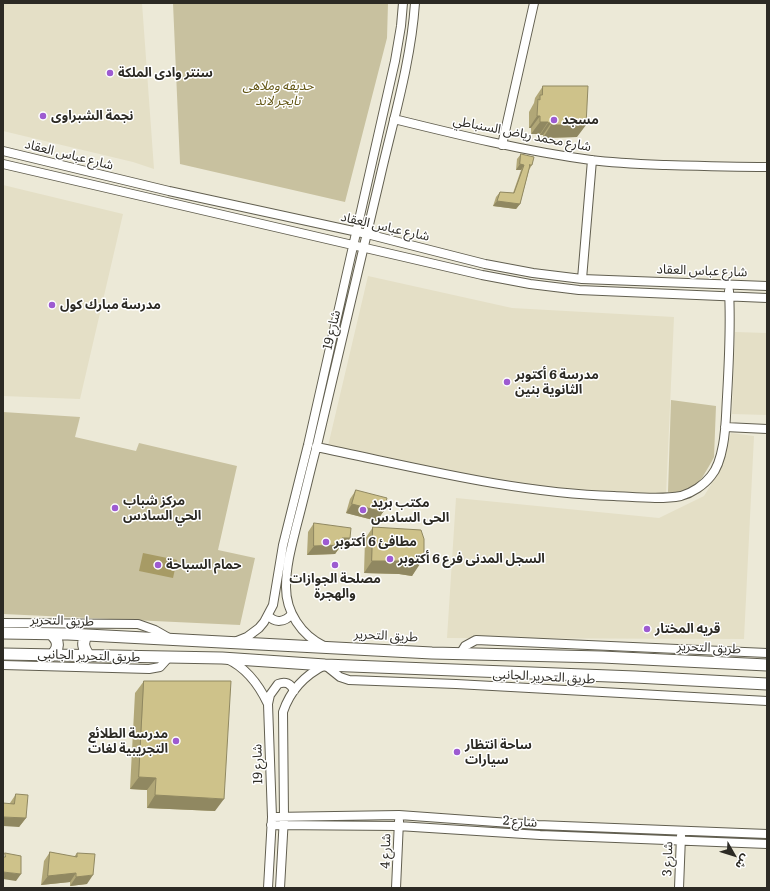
<!DOCTYPE html>
<html>
<head>
<meta charset="utf-8">
<style>
  body { margin:0 }
  #map { position:relative; width:770px; height:891px; overflow:hidden; background:#ece9d7; font-family:Literata,"Noto Sans Arabic",serif }
  canvas { display:block }
  .frame { position:absolute; inset:0; border:4px solid #2c2a24; pointer-events:none }
  .north { position:absolute; left:714px; top:835px; width:40px; height:40px; -webkit-text-stroke:3px #fff; paint-order:stroke; rotate:129deg; font-size:11px; font-weight:700; line-height:16px; text-align:center; color:#2c2a24 }
  .north::after { content:''; display:block; margin:auto; width:14px; height:18px; background:#2c2a24; clip-path:polygon(50% 0,100% 100%,50% 72%,0 100%) }
</style>
</head>
<body>
<div id="map">
<canvas width="770" height="891"></canvas>
<div class="frame"></div>
<div class="north">ش</div>
</div>
<script>
const context = document.querySelector('canvas').getContext('2d');
context.lineJoin = 'round';
function fill(path, color) {
  context.fillStyle = color;
  context.fill(path, 'evenodd');
}
function strokePath(path, color, width, dash) {
  context.strokeStyle = color;
  context.lineWidth = width;
  context.lineCap = dash ? 'butt' : 'round';
  context.setLineDash(dash || []);
  context.stroke(path);
}
function drawText(font, color, halo, rows, align = 'center') {
  context.font = font + ' Literata,"Noto Sans Arabic",serif';
  context.lineWidth = 3;
  context.setLineDash([]);
  context.textBaseline = 'middle';
  context.strokeStyle = halo;
  context.fillStyle = color;
  for (const [text, x, y, turn = 0] of rows) {
    context.save();
    context.translate(x, y);
    context.rotate((+turn || 0) * Math.PI / 180);
    context.textAlign = isNaN(turn) ? turn : align;
    if (halo) context.strokeText(text, 0, 0);
    context.fillText(text, 0, 0);
    context.restore();
  }
}
fill(new Path2D(`
  M3 3H142L154 169 133 162 3 131Z
  M3 185 123 214 80 399 3 396Z
  M368 276 512 308 674 317 666 495 542 491 328 446Z
  M735 332 767 333V415L732 414Z
  M731 433 754 436 744 639 447 638 456 498 659 518 704 496 717 475Z`), '#e4dfc6');
fill(new Path2D(`
  M173 3H388L387 38 345 202 180 164Z
  M671 400 716 406 714 457 712 461 702 478 695 485 681 493 668 492Z
  M3 412 80 417 75 437 136 451 139 443 237 466 218 550 255 558 240 625 3 614Z`), '#c8c19f');
fill(new Path2D(`
  M143 553 177 560 173 578 139 571Z`), '#a79b65');
const street = new Path2D(`
  M394 119C459 135 524 151 591 160 615 163 639 164 663 165 698 166 732 167 767 167
  M502 145 534 3
  M3 151 169 191 367 234 485 264 533 273 582 279 767 286
  M3 164 482 275 530 284 579 290 767 298
  M582 279 592 160
  M725 427 767 429
  M316 447C415 467 514 493 614 496 636 497 660 500 681 496 692 493 704 485 711 476 718 468 721 456 723 445 726 430 726 413 727 397 729 362 731 326 729 291
  M268 615C275 624 285 622 292 614
  M3 623 138 624 155 630 169 638
  M237 641 247 637 259 628 264 622 273 605 283 545 308 445 395 61 401 26 403 3
  M324 646C301 635 286 612 286 587 286 565 292 544 297 524 304 498 310 471 317 445 338 356 359 267 380 178 393 121 411 62 415 3
  M460 654 465 646 476 640 767 653
  M227 659C247 668 259 685 268 704L272 817 268 888
  M3 665 149 669 160 667 169 657
  M268 704 270 695 278 684C285 681 291 683 294 691
  M272 817 399 815 538 825 767 834
  M271 825 398 826 540 835 767 844
  M280 888 284 817 283 712C290 691 305 675 325 665L340 677 349 680 456 684 767 701
  M396 888 399 821
  M679 888 681 836`);
const secondary = new Path2D(`
  M3 633 68 634 432 653 602 657 767 665
  M87 635C81 643 84 649 89 656
  M3 654 222 658 325 665 635 677 767 684
  M51 656C59 649 60 641 51 634`);
strokePath(street, '#625f50', 10);
strokePath(secondary, '#625f50', 13);
strokePath(street, '#fff', 8);
strokePath(secondary, '#fff', 11);
fill(new Path2D(`
  M543 86 577 137 543 138V135H540V134H531V128H529V112L534 103 535 98Z
  M521 154 532 165 529 170 520 204 516 209 493 206 496 197 500 192 513 193 521 170H516L517 159Z
  M356 490 383 512 377 521 346 513 350 499Z
  M314 523 344 548 340 547 335 554 307 555 308 532Z
  M373 527 424 555 412 576 399 574 364 573 365 539Z
  M144 681 215 811 147 808V790L130 789 135 693Z
  M16 794 26 818 19 827 10 803Z
  M50 852 74 857 77 853 87 884 70 886V882L41 885 44 861Z`), '#b1a777');
fill(new Path2D(`
  M537 116H540L531 128H529Z
  M540 122H548L540 134H531Z
  M548 123H551L543 135H540Z
  M551 125H586L577 137 543 138Z
  M520 164 524 165 521 170H516Z
  M497 201 520 204 516 209 493 206Z
  M352 504 383 512 377 521 346 513Z
  M342 538H350L344 548 340 547 335 554 307 555 314 546Z
  M424 555 418 563 420 564 412 576 399 574 364 573 372 561 421 558Z
  M139 777 156 778 147 790 130 789Z
  M155 795 224 799 215 811 147 808Z
  M3 817 26 818 19 827 3 826Z
  M3 872 21 874 16 881 3 879Z
  M76 873 70 882 41 885 48 876Z
  M93 875 87 884 70 886 76 877Z`), '#908861');
const building = new Path2D(`
  M543 86H588L586 125H551V123H548V122H540V116H537L538 99 540 100V95H542Z
  M521 154 534 157 532 165H529H530L520 204 497 201 500 192 514 193 524 165 520 164Z
  M356 490 387 498 383 512 352 504Z
  M314 523 351 528 350 538H342V545L314 546Z
  M373 527 421 530 424 539V555L421 558 420 564 408 561H372Z
  M144 681H231L224 799 155 795 156 778 139 777Z
  M16 794 28 795 26 818 3 817V803L14 804Z
  M50 852 77 857V853L95 854 93 875 76 877V873L48 876Z
  M5 853 21 856V874L3 872V857H5Z`);
fill(building, '#cec28a');
strokePath(building, '#908861', 1);
for (const [x, y, r, color] of [
  [110,73,4,"#9d5bd1"],
  [43,116,4,"#9d5bd1"],
  [554,120,4,"#9d5bd1"],
  [52,305,4,"#9d5bd1"],
  [507,382,4,"#9d5bd1"],
  [115,508,4,"#9d5bd1"],
  [363,510,4,"#9d5bd1"],
  [326,542,4,"#9d5bd1"],
  [390,559,4,"#9d5bd1"],
  [158,565,4,"#9d5bd1"],
  [335,565,4,"#9d5bd1"],
  [647,629,4,"#9d5bd1"],
  [176,741,4,"#9d5bd1"],
  [457,752,4,"#9d5bd1"]
]) {
  const dot = new Path2D();
  dot.arc(x, y, r, 0, 2 * Math.PI);
  context.fillStyle = color;
  context.fill(dot);
  strokePath(dot, '#fff', 1.5);
}
drawText('bold 13px', '#2c2a24', '#fff', [
  ["سنتر وادى الملكة",118,73],
  ["نجمة الشبراوى",51,116],
  ["مسجد",562,120],
  ["مدرسة مبارك كول",60,305],
  ["مدرسة 6 أكتوبر",515,375],
  ["الثانوية بنين",515,390],
  ["مركز شباب",123,501],
  ["الحي السادس",123,516],
  ["مكتب بريد",371,503],
  ["الحى السادس",371,518],
  ["مطافئ 6 أكتوبر",334,542],
  ["السجل المدنى فرع 6 أكتوبر",398,559],
  ["حمام السباحة",166,565],
  ["مصلحة الجوازات",335,579,"center"],
  ["والهجرة",335,594,"center"],
  ["قريه المختار",655,629],
  ["مدرسة الطلائع",168,734,"right"],
  ["التجريبية لغات",168,749,"right"],
  ["ساحة انتظار",465,745],
  ["سيارات",465,760]
], 'left');
drawText('italic 13px', '#645716', '#fff', [
  ["حديقه وملاهى",278,86],
  ["تايجر لاند",278,101]
]);
drawText('13px', '#2c2a24', '#fff', [
  ["شارع محمد رياض السنباطي",522,134,11],
  ["شارع عباس العقاد",69,155,14],
  ["شارع عباس العقاد",385,227,13],
  ["شارع عباس العقاد",702,271,2],
  ["شارع 19",332,330,-77],
  ["طريق التحرير",62,621,2],
  ["طريق التحرير",386,636,3],
  ["طريق التحرير",709,648,3],
  ["طريق التحرير الجانبى",89,656,2],
  ["طريق التحرير الجانبى",544,677,3],
  ["شارع 19",258,764,-91],
  ["شارع 2",520,822,4],
  ["شارع 4",386,851,-88],
  ["شارع 3",668,859,-88]
]);
</script>
</body>
</html>
